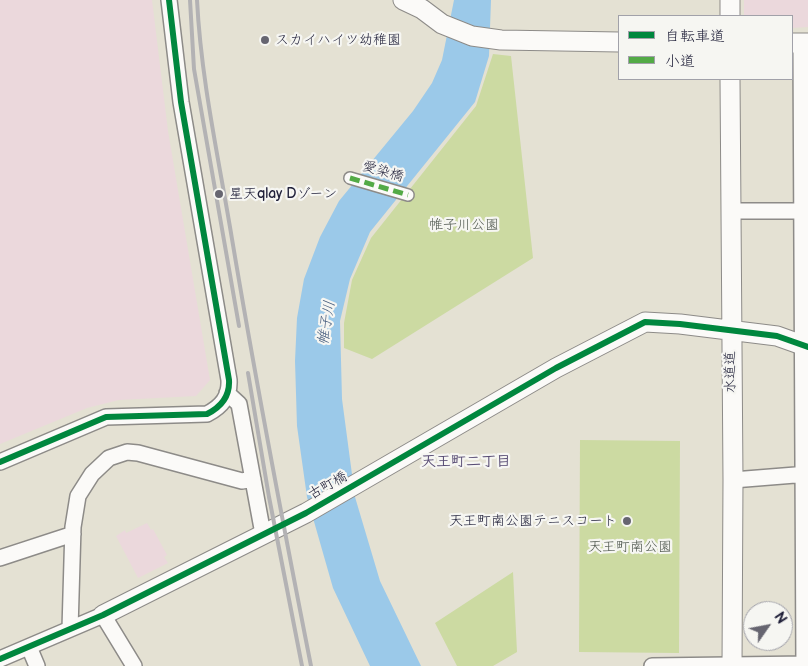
<!DOCTYPE html>
<html>
<head>
<meta charset="utf-8">
<style>
  body { margin:0 }
  #map { position:relative; width:808px; height:666px; overflow:hidden; background:#e4e1d3; font-family:"Balsamiq Sans","Klee One",sans-serif }
  canvas { display:block }
  .legend { position:absolute; left:618px; top:15px; width:175px; height:65px; box-sizing:border-box; background:#f6f6f2; border:1px solid #a1a1a9; margin:0; padding:6px 9px; list-style:none; font-size:15px; color:#22223b }
  .legend li { display:flex; align-items:center; gap:10px; height:25px }
  .legend b { width:25px; border:1px solid #a1a1a9 }
  .north { position:absolute; left:743px; top:601px; width:50px; height:50px; box-sizing:border-box; background:#f6f6f2; border:1px solid #a1a1a9; border-radius:50%; rotate:57deg; font-size:14px; font-weight:700; line-height:20px; text-align:center; color:#22223b }
  .north::after { content:''; display:block; margin:auto; width:18px; height:22px; background:#666570; clip-path:polygon(50% 0,100% 100%,50% 72%,0 100%) }
</style>
</head>
<body>
<div id="map">
<canvas width="808" height="666"></canvas>
<ul class="legend">
<li><b style="height:6px;background:#00873e"></b>自転車道</li>
<li><b style="height:6px;background:#53aa46"></b>小道</li>
</ul>
<div class="north">N</div>
</div>
<script>
const context = document.querySelector('canvas').getContext('2d');
context.lineJoin = 'round';
function fill(path, color) {
  context.fillStyle = color;
  context.fill(path, 'evenodd');
}
function strokePath(path, color, width, dash) {
  context.strokeStyle = color;
  context.lineWidth = width;
  context.lineCap = dash ? 'butt' : 'round';
  context.setLineDash(dash || []);
  context.stroke(path);
}
function drawText(font, color, halo, rows, align = 'center') {
  context.font = font + ' "Balsamiq Sans","Klee One",sans-serif';
  context.lineWidth = 4.5;
  context.setLineDash([]);
  context.textBaseline = 'middle';
  context.strokeStyle = halo;
  context.fillStyle = color;
  for (const [text, x, y, turn = 0] of rows) {
    context.save();
    context.translate(x, y);
    context.rotate((+turn || 0) * Math.PI / 180);
    context.textAlign = isNaN(turn) ? turn : align;
    if (halo) context.strokeText(text, 0, 0);
    context.fillText(text, 0, 0);
    context.restore();
  }
}
fill(new Path2D(`
  M0 0H152L168 131 210 380 196 396 119 400 87 408 0 444Z
  M744 0H808V27L792 28V16H744Z
  M147 523 151 530 153 529 167 555 164 557 168 563 138 578 116 536 125 530 126 533Z`), '#ebd8dc');
fill(new Path2D(`
  M493 54 511 56 533 258 372 359 344 348V323L352 280 371 238 476 106Z
  M580 440 680 441 679 653 579 652Z
  M513 572 517 652 493 666H457L435 623Z`), '#ccdaa2');
fill(new Path2D(`
  M454 0H491L489 56 475 102 370 232 350 279 340 321 342 399 355 497 380 581 421 666H370L333 588 307 497 297 426 295 361 297 318 304 279 320 237 339 201 413 111 432 83 442 60Z`), '#9bc9e9');
const pedestrian = new Path2D(`
  M350 178 408 195`);
const minor = new Path2D(`
  M801 43 804 666
  M731 211H808
  M227 393 239 404 263 534
  M0 462 106 417 207 414C221 407 230 397 229 380L181 102 169 0
  M733 480 808 474
  M0 558 73 534
  M70 629 73 527 78 496 92 474 109 458 127 452 138 453 242 481 253 479
  M29 647 37 666
  M0 659 103 615 134 666
  M652 666 808 664`);
const tertiary = new Path2D(`
  M403 0 422 9 442 24 472 36 501 40 619 42
  M730 16V0
  M792 43H808
  M730 79 733 480 732 666
  M103 615 306 513 556 368 645 322 680 324 777 336 808 347`);
strokePath(pedestrian, '#8d8b88', 14);
strokePath(minor, '#8d8b88', 18);
strokePath(tertiary, '#8d8b88', 21);
strokePath(pedestrian, '#fbfaf8', 11);
strokePath(minor, '#fbfaf8', 15);
strokePath(tertiary, '#fbfaf8', 19);
strokePath(new Path2D(`
  M190 0 194 69 239 326
  M197 0C201 80 219 160 232 239 256 382 283 524 311 666
  M248 373 269 497 302 666`), '#b3b2b4', 4);
strokePath(new Path2D(`
  M350 178 408 195`), '#53aa46', 5, [10, 5]);
strokePath(new Path2D(`
  M0 462 106 417 207 414C221 407 230 397 229 380L181 102 169 0
  M0 659 103 615 306 513 556 368 645 322 680 324 777 336 808 347`), '#00873e', 6);
for (const [x, y, r, color] of [
  [265,40,5,"#666570"],
  [219,194,5,"#666570"],
  [627,521,5,"#666570"]
]) {
  const dot = new Path2D();
  dot.arc(x, y, r, 0, 2 * Math.PI);
  context.fillStyle = color;
  context.fill(dot);
  strokePath(dot, '#f6f6f2', 2);
}
drawText('14px', '#22223b', '#f6f6f2', [
  ["スカイハイツ幼稚園",275,40],
  ["星天qlay Dゾーン",229,194],
  ["天王町南公園テニスコート",617,521,"right"]
], 'left');
drawText('14px', '#22223b', '#f6f6f2', [
  ["愛染橋",383,172,16],
  ["水道道",731,372,-91],
  ["古町橋",328,486,-29]
]);
drawText('14px', '#4f574e', '#f6f6f2', [
  ["帷子川公園",464,225],
  ["天王町南公園",630,547]
]);
drawText('italic 15px', '#42597b', '#f6f6f2', [
  ["帷子川",327,323,-81]
]);
drawText('bold 15px', '#584c74', '#f6f6f2', [
  ["天王町二丁目",466,462]
]);
</script>
</body>
</html>
